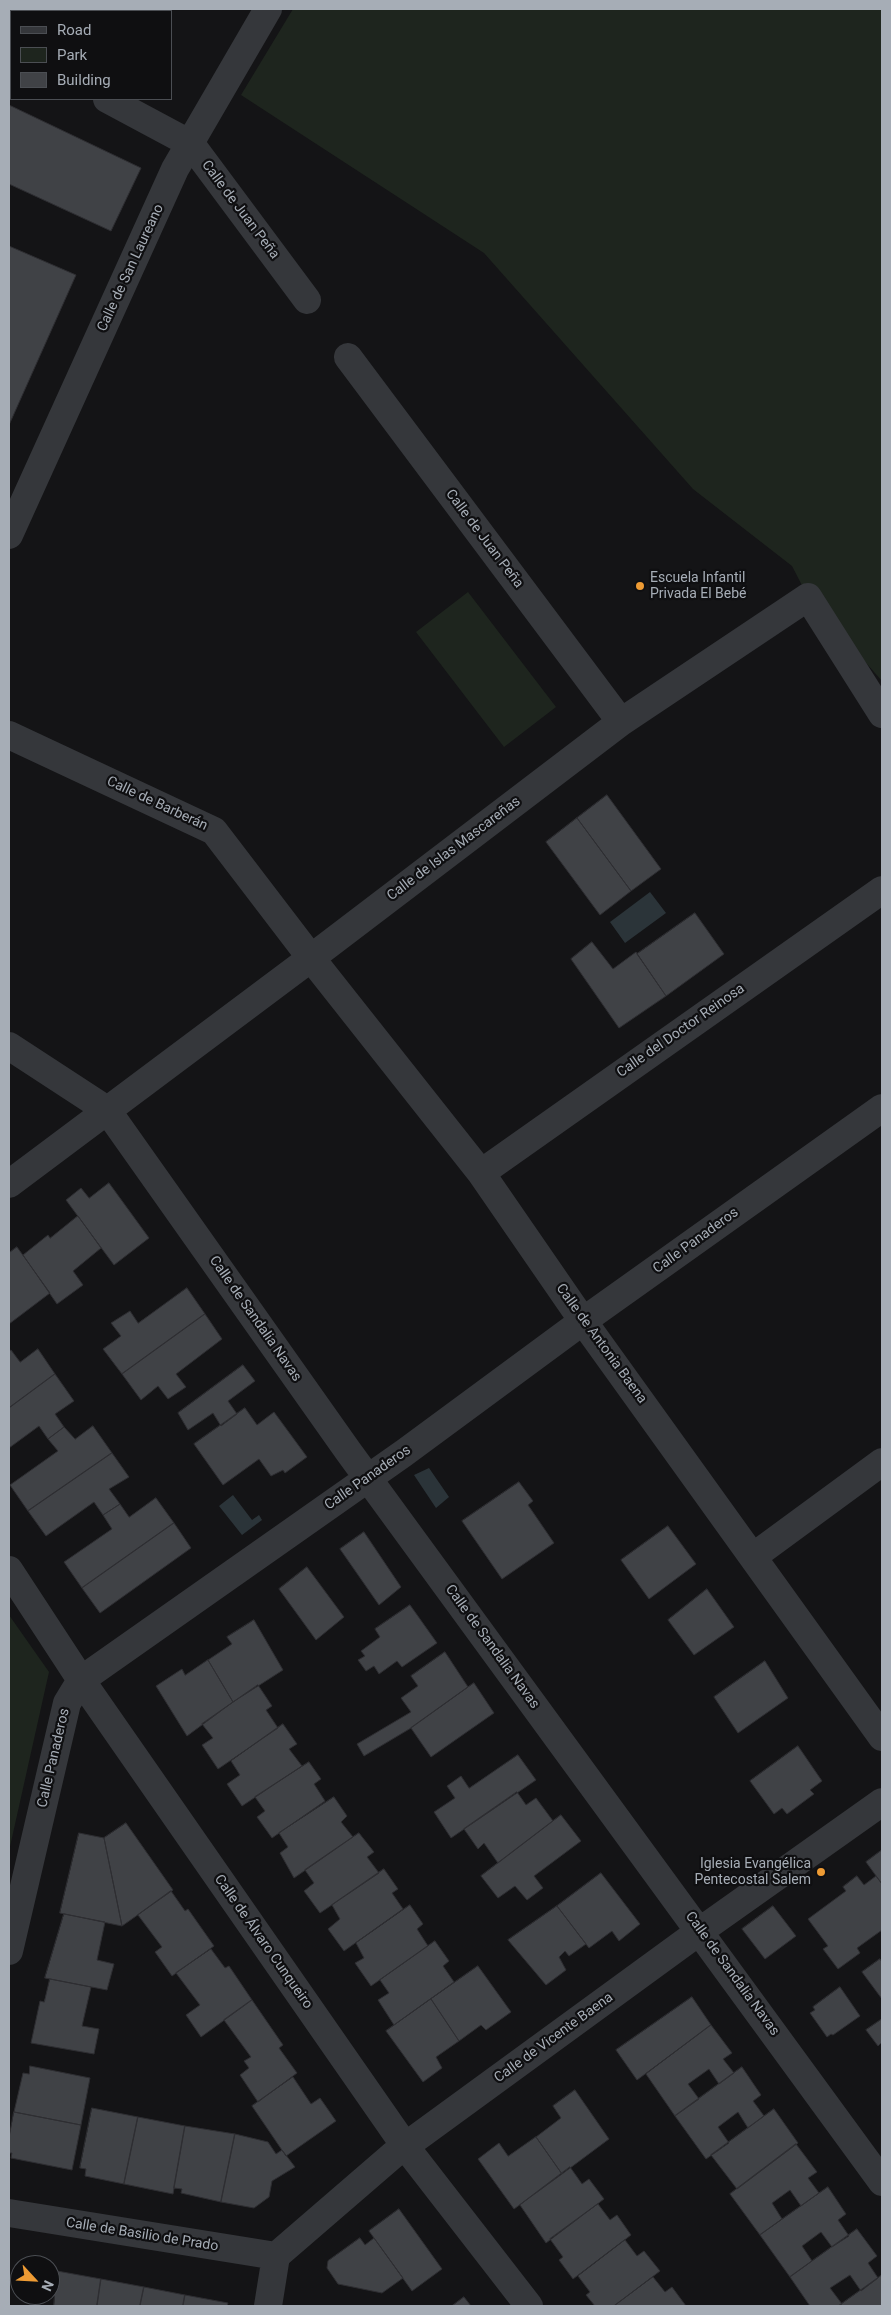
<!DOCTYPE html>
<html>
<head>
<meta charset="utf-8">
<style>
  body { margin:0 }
  #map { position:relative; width:891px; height:2315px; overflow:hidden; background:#141416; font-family:Roboto,sans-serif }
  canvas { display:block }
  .frame { position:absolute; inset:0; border:10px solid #a6adb6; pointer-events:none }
  .legend { position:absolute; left:10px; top:10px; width:162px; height:90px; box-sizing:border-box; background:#0f0f11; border:1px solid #4b4e53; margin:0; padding:6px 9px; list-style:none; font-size:15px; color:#a6adb6 }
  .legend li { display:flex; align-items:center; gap:10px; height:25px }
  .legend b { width:25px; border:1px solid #4b4e53 }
  .north { position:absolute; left:10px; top:2255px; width:50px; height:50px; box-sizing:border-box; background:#0f0f11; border:1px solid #4b4e53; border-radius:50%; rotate:115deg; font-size:14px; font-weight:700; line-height:20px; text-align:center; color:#a6adb6 }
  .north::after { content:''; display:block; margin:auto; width:18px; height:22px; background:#ee9b34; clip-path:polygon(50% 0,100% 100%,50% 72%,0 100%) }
</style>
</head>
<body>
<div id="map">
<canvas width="891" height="2315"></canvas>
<div class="frame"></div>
<ul class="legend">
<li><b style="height:6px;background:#35373b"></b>Road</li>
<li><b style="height:14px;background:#1e251e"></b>Park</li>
<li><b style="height:14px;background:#404246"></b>Building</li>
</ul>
<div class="north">N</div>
</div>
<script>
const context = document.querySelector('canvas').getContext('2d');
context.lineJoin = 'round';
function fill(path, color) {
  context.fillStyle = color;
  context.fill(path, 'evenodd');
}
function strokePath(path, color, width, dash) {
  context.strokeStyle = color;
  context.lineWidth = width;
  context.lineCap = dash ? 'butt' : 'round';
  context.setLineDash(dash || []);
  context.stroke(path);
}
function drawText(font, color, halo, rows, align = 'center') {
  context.font = font + ' Roboto,sans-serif';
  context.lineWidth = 4.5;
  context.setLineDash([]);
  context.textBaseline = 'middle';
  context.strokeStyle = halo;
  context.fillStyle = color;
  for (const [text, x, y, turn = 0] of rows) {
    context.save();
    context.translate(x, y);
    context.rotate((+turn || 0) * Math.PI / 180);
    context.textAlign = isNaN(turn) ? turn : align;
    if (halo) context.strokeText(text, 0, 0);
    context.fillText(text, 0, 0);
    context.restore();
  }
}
fill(new Path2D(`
  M293 9H882V681L808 597 792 566 693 489 484 253 241 95Z
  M468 592 556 707 504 747 416 632Z
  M9 1615 49 1672 9 1851Z`), '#1e251e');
fill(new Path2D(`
  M650 892 666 913 625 943 610 922Z
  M429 1468 449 1497 436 1508 414 1475Z
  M233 1495 252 1520 259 1515 262 1520 242 1535 219 1506Z`), '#2b3439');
const building = new Path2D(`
  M9 105 141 168 111 231 9 184Z
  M9 246 76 275 9 425Z
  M607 795 661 869 631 891 577 818Z
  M577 818 631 891 600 915 546 842Z
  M695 913 724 954 666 996 637 954Z
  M592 942 613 969 636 952 666 996 619 1028 571 959Z
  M109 1183 149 1238 114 1265 66 1200 81 1188 89 1198Z
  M78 1216 101 1248 73 1271 83 1285 57 1304 23 1255 48 1235 50 1238Z
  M17 1247 50 1293 9 1324V1253Z
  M187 1288 205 1314 122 1374 103 1349 121 1336 111 1323 130 1311 138 1323Z
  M205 1314 222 1339 176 1374 186 1387 168 1399 158 1386 141 1400 122 1374Z
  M38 1349 55 1374 9 1408V1351L11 1350 20 1362Z
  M243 1365 255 1381 228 1401 237 1414 221 1426 213 1413 188 1430 178 1413Z
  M55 1374 74 1401 55 1414 64 1427 48 1439 39 1426 9 1448V1408Z
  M245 1408 257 1425 274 1412 307 1457 285 1473 283 1470 271 1476 259 1459 223 1485 194 1444Z
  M93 1426 112 1453 28 1511 10 1485 58 1451 48 1439 64 1427 75 1439Z
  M112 1453 129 1477 109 1489 120 1504 103 1515 94 1502 46 1536 28 1511Z
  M519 1482 533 1501 528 1505 554 1543 502 1579 462 1521Z
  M156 1498 174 1523 82 1588 64 1562 112 1529 103 1515 120 1504 129 1517Z
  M174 1523 191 1548 100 1613 82 1588Z
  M668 1526 696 1564 649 1599 621 1560Z
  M364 1532 401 1587 379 1605 340 1549Z
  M307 1567 344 1617 316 1640 279 1589Z
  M707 1589 734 1627 694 1655 668 1620Z
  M410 1605 437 1643 402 1667 397 1661 379 1674 374 1666 366 1671 358 1660 365 1656 361 1651 380 1637 375 1629Z
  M254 1620 283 1670 233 1702 208 1660 232 1644 227 1637Z
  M445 1652 468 1687 411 1728 364 1756 357 1744 411 1712 401 1698 418 1686 411 1676Z
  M208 1660 233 1702 187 1736 156 1686 182 1669 185 1675Z
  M765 1661 788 1698 738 1733 714 1697Z
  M474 1683 494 1713 431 1757 411 1728Z
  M258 1685 272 1706 266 1710 278 1728 218 1769 202 1745 213 1738 202 1724Z
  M283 1724 297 1744 289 1749 302 1766 242 1806 227 1784 240 1775 231 1761Z
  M798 1746 822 1781 810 1790 814 1794 787 1814 782 1808 774 1814 750 1781Z
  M518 1755 536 1780 451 1838 434 1812 455 1798 447 1786 461 1776 469 1788Z
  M309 1762 321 1779 314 1784 325 1801 272 1838 257 1817 265 1811 255 1797Z
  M517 1792 526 1805 536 1798 553 1821 498 1863 484 1843 478 1849 464 1829Z
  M334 1797 347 1816 341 1822 353 1837 294 1878 280 1853 288 1847 279 1833Z
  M561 1815 581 1841 534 1876 543 1888 527 1900 515 1886 498 1898 481 1876Z
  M126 1823 173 1890 122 1926 104 1838Z
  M79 1833 104 1838 122 1926 60 1913Z
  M359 1833 374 1852 367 1857 379 1873 320 1913 304 1891 314 1883 305 1870Z
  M882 1850V1884L866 1862Z
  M384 1869 398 1889 392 1893 403 1909 344 1951 328 1929 340 1919 332 1905Z
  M601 1873 640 1924 619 1941 612 1931 589 1948 557 1906Z
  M857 1876 864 1885 876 1876 882 1884V1930L857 1948 860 1953 838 1969 823 1949 828 1946 808 1919 846 1891 843 1887Z
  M171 1891 185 1911 188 1909 214 1946 172 1976 155 1952 162 1947 138 1915Z
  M410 1905 423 1924 417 1929 428 1946 371 1986 355 1963 364 1958 356 1943Z
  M557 1906 586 1944 569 1956 565 1951 559 1957 566 1970 546 1985 508 1940Z
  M773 1906 796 1936 765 1959 742 1929Z
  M64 1914 105 1922 97 1960 114 1964 107 1990 45 1978Z
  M435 1941 449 1961 443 1966 454 1982 394 2025 378 2000 389 1993 380 1980Z
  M211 1949 225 1968 229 1966 252 2000 201 2037 186 2015 200 2005 176 1973Z
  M880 1959 882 1962V1999L862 1972Z
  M478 1966 511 2012 486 2030 481 2025 459 2041 431 1999Z
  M50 1979 91 1987 82 2026 99 2029 94 2054 31 2043 40 2001 44 2002Z
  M840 1987 860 2016 833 2035 831 2034 827 2037 810 2013 815 2010 813 2007Z
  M692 1997 711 2025 637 2080 616 2050Z
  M431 1999 459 2041 436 2057 442 2068 423 2082 386 2031Z
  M252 2000 283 2045 279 2048 297 2073 258 2102 240 2075 249 2068 244 2061 251 2057 224 2020Z
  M882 2019V2042L878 2046 866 2030Z
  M711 2025 732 2053 723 2059 734 2073 719 2084 709 2069 688 2084 699 2099 675 2116 646 2074Z
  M30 2066 90 2078 81 2125 14 2112 23 2073 29 2074Z
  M742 2067 761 2095 753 2101 764 2116 748 2128 738 2112 718 2127 729 2143 706 2159 675 2116Z
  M293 2077 311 2104 320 2098 336 2121 286 2156 252 2106Z
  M575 2090 609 2139 562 2174 536 2137 561 2118 553 2106Z
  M92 2108 138 2117 124 2184 85 2176 86 2169 80 2168Z
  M774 2109 798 2143 737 2189 711 2155Z
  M14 2112 81 2125 72 2170 11 2158 12 2153H9V2138Z
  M138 2117 185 2126 173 2194 124 2184Z
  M185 2126 235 2134 221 2202 181 2193 182 2189 174 2188Z
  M235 2134 268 2142 276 2154 282 2150 295 2167 272 2181 269 2197 254 2208 221 2202Z
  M536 2137 562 2174 514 2209 478 2159 499 2143 508 2156Z
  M796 2144 817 2172 808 2178 819 2193 801 2206 790 2190 772 2203 782 2219 760 2235 730 2194Z
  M570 2167 582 2184 589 2179 604 2199 546 2243 520 2205Z
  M828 2187 846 2214 838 2220 849 2236 832 2247 821 2232 802 2246 812 2261 790 2277 760 2235Z
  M598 2204 610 2220 617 2215 631 2235 573 2279 559 2260 563 2257 550 2239Z
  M399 2209 442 2269 412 2291 369 2231Z
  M857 2229 877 2256 868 2263 878 2278 861 2291 850 2275 830 2288 842 2304 838 2306H810L790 2277Z
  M360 2238 365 2245 374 2238 403 2278 382 2293 338 2284 327 2268 328 2261Z
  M625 2240 637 2256 644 2251 660 2271 614 2306H595L586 2295 590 2292 578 2276Z
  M57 2271 101 2279 97 2306H54Z
  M882 2275V2306H841L840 2305Z
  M653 2277 665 2292 672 2287 686 2306H614Z
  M101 2279 144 2287 140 2306H97Z
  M144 2287 185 2295 183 2306H140Z
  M185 2295 228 2303 227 2306H183Z
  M464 2297 471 2306H452Z`);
fill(building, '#404246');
strokePath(building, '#2e2e32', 1);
strokePath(new Path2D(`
  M9 46 11 48
  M107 99 191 144 307 300
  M348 357 621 722
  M9 535 175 169 268 9
  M9 735 214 831 311 958 481 1173 583 1321 882 1737
  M9 1046 107 1110 348 1451 882 2182
  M481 1173 882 890
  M9 1184 311 958 621 722 808 597 882 714
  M754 1556 882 1462
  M9 1570 81 1680 405 2146 529 2306
  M9 1951 67 1703 81 1680 404 1453 583 1321 882 1108
  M9 2213 276 2256
  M268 2306 276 2256 393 2155 700 1931 882 1802`), '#35373b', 28);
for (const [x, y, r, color] of [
  [640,586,5,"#ee9b34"],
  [821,1872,5,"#ee9b34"]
]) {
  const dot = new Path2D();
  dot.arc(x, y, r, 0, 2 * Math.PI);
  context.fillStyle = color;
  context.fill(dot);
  strokePath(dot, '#0f0f11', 2);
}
drawText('14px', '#a6adb6', '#0f0f11', [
  ["Calle de Juan Peña",240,210,53],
  ["Calle de San Laureano",131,268,-65],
  ["Calle de Juan Peña",484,539,53],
  ["Calle de Barberán",157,804,25],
  ["Calle de Islas Mascareñas",454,849,-37],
  ["Calle del Doctor Reinosa",681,1031,-35],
  ["Calle Panaderos",696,1241,-36],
  ["Calle de Sandalia Navas",255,1319,55],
  ["Calle de Antonia Baena",601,1344,54],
  ["Calle Panaderos",368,1478,-35],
  ["Calle de Sandalia Navas",492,1647,54],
  ["Calle Panaderos",54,1758,-77],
  ["Calle de Álvaro Cunqueiro",263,1942,55],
  ["Calle de Sandalia Navas",732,1974,54],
  ["Calle de Vicente Baena",554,2038,-36],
  ["Calle de Basilio de Prado",142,2235,9]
]);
drawText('14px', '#a6adb6', '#0f0f11', [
  ["Escuela Infantil",650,578],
  ["Privada El Bebé",650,594],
  ["Iglesia Evangélica",811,1864,"right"],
  ["Pentecostal Salem",811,1880,"right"]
], 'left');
</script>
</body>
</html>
